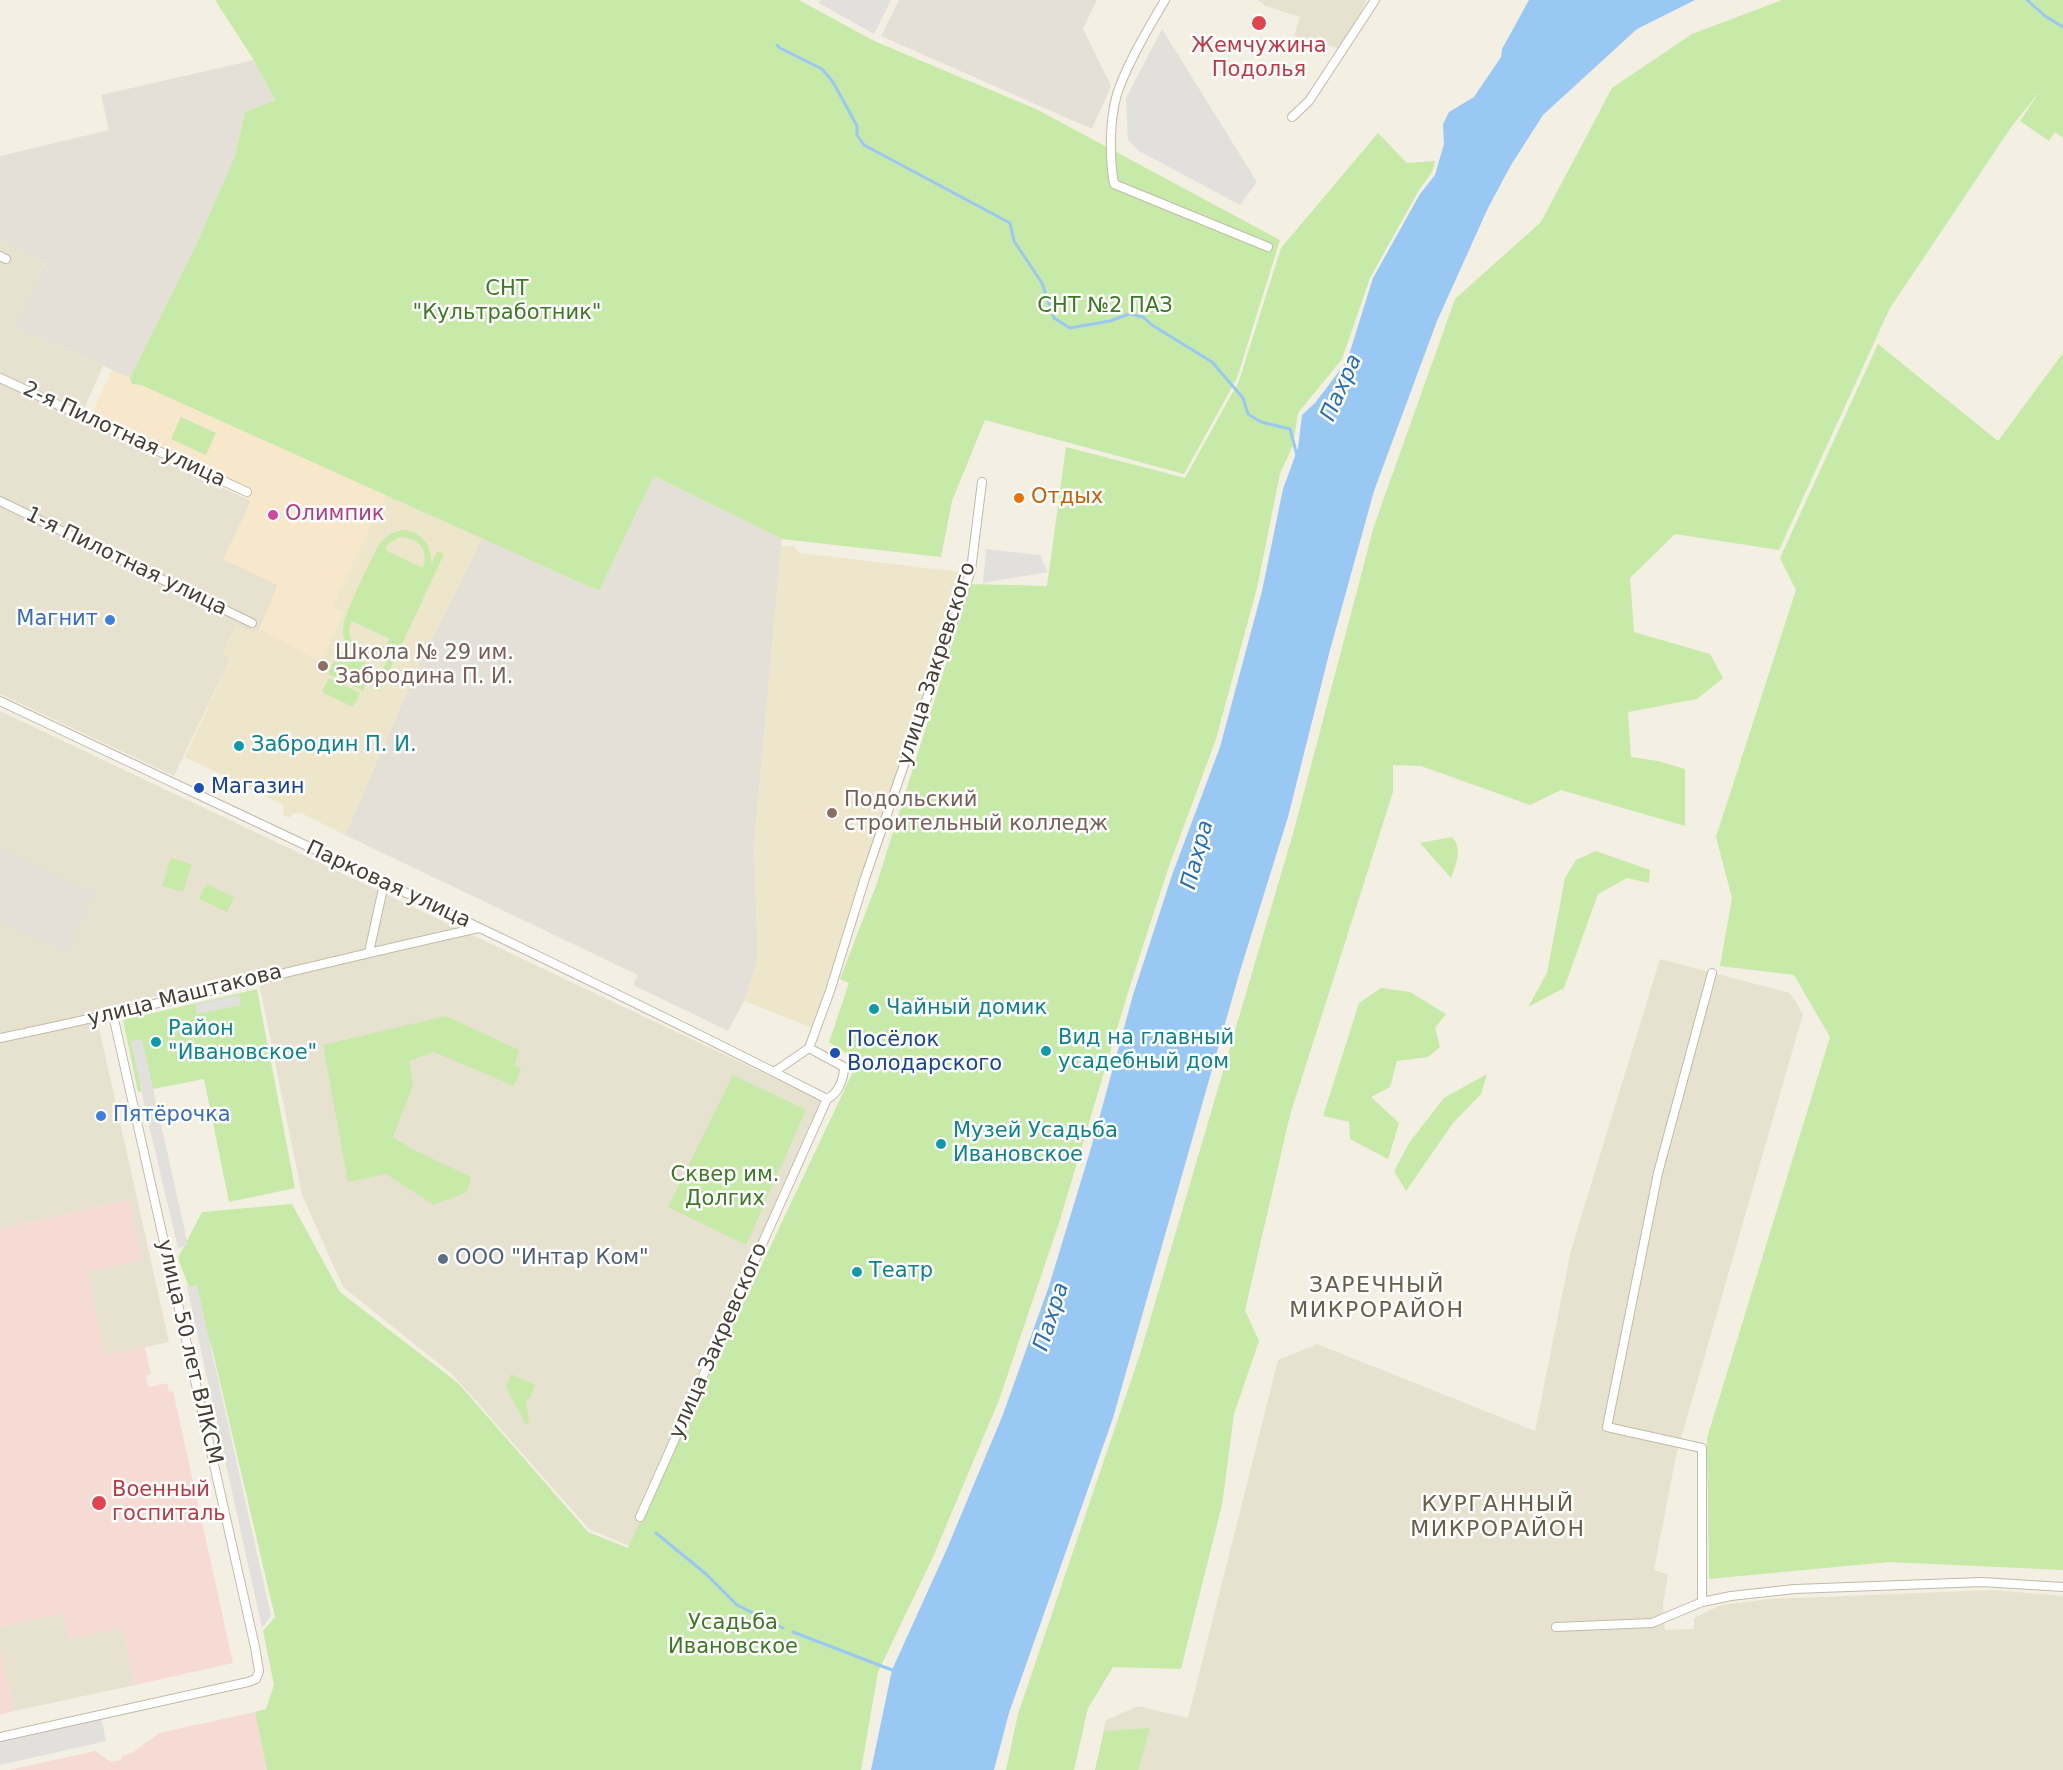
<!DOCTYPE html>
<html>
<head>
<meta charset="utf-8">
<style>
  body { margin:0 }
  canvas { display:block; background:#f3efe2 }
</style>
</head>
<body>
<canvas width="2063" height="1770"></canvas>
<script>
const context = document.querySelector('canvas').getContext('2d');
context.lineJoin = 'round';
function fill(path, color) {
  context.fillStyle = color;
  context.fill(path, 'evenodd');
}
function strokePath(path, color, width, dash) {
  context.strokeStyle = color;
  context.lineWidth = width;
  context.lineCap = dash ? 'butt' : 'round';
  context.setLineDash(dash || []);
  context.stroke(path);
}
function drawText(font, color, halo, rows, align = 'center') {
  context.font = font + ' "DejaVu Sans",sans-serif';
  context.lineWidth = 5;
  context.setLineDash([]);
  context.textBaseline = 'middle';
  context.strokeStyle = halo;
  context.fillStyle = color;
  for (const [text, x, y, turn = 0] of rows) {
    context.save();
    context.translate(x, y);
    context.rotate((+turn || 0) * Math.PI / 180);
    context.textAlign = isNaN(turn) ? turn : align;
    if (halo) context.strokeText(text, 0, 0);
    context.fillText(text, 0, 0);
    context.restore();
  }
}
fill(new Path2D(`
  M1258 0H1367L1341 49 1294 36 1300 17 1266 6Z
  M0 240 46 261 17 326 103 366 79 420 251 501 278 585 257 635 236 625 224 651 230 659 174 776 0 694Z
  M0 711 822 1101 636 1514 647 1519 634 1548 589 1529 452 1374 343 1287 302 1195 257 973 95 1010 169 1342 105 1356 86 1272 129 1200 0 1229Z
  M1660 959 1790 993 1803 1014 1676 1456 1654 1570 1668 1574 1663 1605 1665 1630 1694 1629V1618L1721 1605 1770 1599 1994 1590 2063 1596V1770H1095L1106 1720 1138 1706 1188 1718 1278 1360 1317 1344 1535 1431 1571 1250Z
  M63 1613 69 1640 122 1628 135 1685 14 1711 0 1647V1627Z`), '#e7e2d0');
fill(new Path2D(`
  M112 370 130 378 132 384 141 385 386 495 333 605 344 611 320 661 260 629 277 585 223 559 251 501 245 498 249 488 91 415Z`), '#f7e8cb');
fill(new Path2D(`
  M899 0H1097L1083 29 1111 86 1092 129 881 36Z
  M254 60 275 100 245 112 235 156 195 247 130 378 16 326 46 262 0 240V156L109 130 101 95Z
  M654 476 782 539 754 845 758 959 744 1001 728 1031 633 985 638 975 345 835 416 671 482 538 599 591Z
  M0 845 87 889 88 887 97 892 93 901 88 899 84 908 87 909 68 953 0 921Z`), '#e4e0d8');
fill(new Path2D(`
  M386 495 482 538 416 671 345 835 301 813H294L289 818 283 815 284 807 281 804 185 757 230 659 224 651 236 625 257 635 260 629 320 661 344 612 332 606Z
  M781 546H794L799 553 962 572 813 1028 744 1001 758 959 754 845Z`), '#ede6cb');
fill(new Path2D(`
  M129 1200 142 1260 87 1272 105 1355 145 1347 151 1374 146 1376 148 1387 167 1383 169 1392 173 1391 233 1663 135 1685 122 1628 69 1640 63 1613 0 1627V1229Z
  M0 1647 14 1711 0 1715Z
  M255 1712 267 1770H9L95 1751 111 1762 122 1760 121 1756 132 1753 159 1733Z`), '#f5dbd4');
fill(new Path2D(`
  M215 0H799L874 41 1036 109 1280 240 1237 378 1184 474 985 420 952 501 941 557 782 539 654 476 599 591 141 385 132 384 130 378 195 247 235 156 245 112 275 100 254 60Z
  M1782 0H2063V138L2055 132 2049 141 2020 121 2040 91 2012 126 1890 308 1779 550 1675 534 1630 578 1634 632 1710 654 1723 678 1697 699 1628 712 1631 757 1658 761 1685 769V826L1561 790 1530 805 1421 766 1393 765V792L1290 1115 1245 1310 1259 1341 1234 1414 1222 1505 1181 1669 1113 1667 1088 1708 1074 1770H1006L1018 1714 1140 1354 1294 830 1374 526 1455 299 1541 222 1612 88 1692 34Z
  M1378 133 1407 163 1435 161 1432 172 1419 190 1370 278 1342 359 1298 413 1293 445 1280 474 1257 588 1216 739 1168 869 1129 989 1059 1223 999 1400 933 1557 878 1672 861 1770H267L255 1712 266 1709 274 1685 263 1631 275 1617 212 1348 178 1258 202 1212 292 1204 340 1292 458 1383 588 1532 628 1548 858 1061 829 1042 849 983 840 979 877 883 971 584 1047 586 1066 447 1185 478 1239 381 1281 248Z
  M1878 344 1998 441 2063 353V1570L1889 1562 1709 1579 1707 1438 1830 1037 1794 975 1720 966 1732 898 1716 837 1796 590 1780 558Z
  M181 417 216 433 206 455 171 439Z
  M402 530C422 531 432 545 431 564L438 551 444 554 380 691 374 689 393 647C384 655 372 661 359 656 349 651 342 640 343 629 343 615 372 558 380 543L390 534ZM400 537C419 537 429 551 423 568L385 550 377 566 388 544ZM352 621 390 639C374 665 339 645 352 621Z
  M339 650 374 667 363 691 328 674Z
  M329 678 360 693 353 707 322 692Z
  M1452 837C1463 848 1456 865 1451 878L1420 843Z
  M1596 851 1650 870 1649 883 1627 878 1598 894 1564 988 1528 1007 1547 973 1565 878 1576 860Z
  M171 858 192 864 183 892 162 886Z
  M206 884 234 897 227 912 199 899Z
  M1381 988 1410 992 1446 1014 1435 1028 1440 1047 1428 1057 1397 1061 1390 1087 1371 1097 1399 1123 1388 1159 1350 1139 1349 1122 1323 1116 1359 1003Z
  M257 989 295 1188 229 1202 204 1079 138 1092 123 1020Z
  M446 1016 519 1050 515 1065 521 1069 514 1086 434 1052 409 1061 413 1085 393 1137 412 1149 471 1177 467 1192 434 1205 386 1174 348 1182 323 1045Z
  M1487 1074 1481 1094 1453 1123 1406 1191 1394 1171 1409 1143 1444 1098Z
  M733 1075 806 1110 746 1245 668 1207Z
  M511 1374 535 1385 530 1398 526 1400 529 1423 526 1425 506 1387Z
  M1150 1728 1138 1770H1095L1104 1731Z`), '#c7eaa8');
fill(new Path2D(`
  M821 0H891L874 34 819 3Z
  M1162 29 1257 182 1240 205 1139 151 1128 140 1126 98Z
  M986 549 1040 555 1048 572 983 583Z
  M239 995 241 1005 197 1014 195 1004Z
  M142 1039 188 1245 178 1248 146 1113 131 1041Z
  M197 1285 271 1616 262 1628 187 1287Z
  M101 1717 106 1741 0 1765V1739Z`), '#e2e0dc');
fill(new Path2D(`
  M1529 0H1695L1637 29 1543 115 1511 165 1488 208 1437 321 1374 491 1330 650 1288 817 1240 971 1113 1418 1009 1713 994 1770H871L892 1670 946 1551 1002 1417 1049 1286 1091 1148 1133 995 1172 875 1220 747 1262 591 1283 489 1298 448 1302 415 1315 403 1347 361 1373 278 1420 194 1435 175 1444 144 1443 124 1449 112 1474 97 1501 57 1502 49Z`), '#99c8f5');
strokePath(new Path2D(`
  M2027 0 2045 16 2063 27
  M777 45 780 48 822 69 833 82 857 126V135L864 145 1010 223 1014 241 1042 283 1054 318 1070 328 1110 321 1129 314 1143 317 1152 325 1212 362 1243 398 1248 414 1261 422 1290 429 1297 455
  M656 1533 706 1574 737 1605 783 1628
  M793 1632 892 1670`), '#99c8f5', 3);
const street = new Path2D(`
  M1165 0C1149 27 1133 54 1121 83 1109 110 1109 155 1114 184L1268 247
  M1292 117 1309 101 1375 0
  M0 256 6 259
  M0 378 247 492
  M0 501 252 623
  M0 701C276 832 555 960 827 1099 838 1094 844 1079 844 1067L809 1048 774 1072
  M369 952 384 884
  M0 1038C161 1005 319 963 479 928
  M809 1048 830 991 865 878 971 570 982 482
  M640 1517 827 1099
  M1702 1602V1448L1607 1427 1658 1173 1712 973
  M1556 1627 1652 1623 1702 1602 1731 1596 1795 1589 1982 1582 2063 1587
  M0 1737 248 1682 256 1679 259 1671 255 1647 113 1015`);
strokePath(street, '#c1baa8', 10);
strokePath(street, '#fff', 8);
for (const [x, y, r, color] of [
  [1259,23,8,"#e0444e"],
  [1019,498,6,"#e8710a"],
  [273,515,6,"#d1479c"],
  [110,620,6,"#3f7fe0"],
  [323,666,6,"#8d6e63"],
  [239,746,6,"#0f9aa8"],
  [199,788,6,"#1a4fb4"],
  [832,813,6,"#8d6e63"],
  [874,1009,6,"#0f9aa8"],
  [156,1042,6,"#0f9aa8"],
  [1046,1051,6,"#0f9aa8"],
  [835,1053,6,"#1a4fb4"],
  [101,1116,6,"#3f7fe0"],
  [941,1144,6,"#0f9aa8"],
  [443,1259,6,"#5c6f8a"],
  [857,1272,6,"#0f9aa8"],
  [99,1503,8,"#e0444e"]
]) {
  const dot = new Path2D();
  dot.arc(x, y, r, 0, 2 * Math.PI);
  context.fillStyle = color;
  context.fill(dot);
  strokePath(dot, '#fff', 2);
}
drawText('21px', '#be3a42', '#fff', [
  ["Жемчужина",1259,47],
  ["Подолья",1259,71],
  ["Военный",112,1491,"left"],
  ["госпиталь",112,1515,"left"]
]);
drawText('21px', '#3d7923', '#fff', [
  ["СНТ",507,290],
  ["\"Культработник\"",507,314],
  ["СНТ №2 ПАЗ",1105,307],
  ["Сквер им.",725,1176],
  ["Долгих",725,1200],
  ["Усадьба",733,1624],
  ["Ивановское",733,1648]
]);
drawText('21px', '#443f33', '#fff', [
  ["2-я Пилотная улица",124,435,25],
  ["1-я Пилотная улица",126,562,26],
  ["улица Закревского",937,664,-72],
  ["Парковая улица",388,885,25],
  ["улица Маштакова",185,996,-14],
  ["улица Закревского",719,1341,-66],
  ["улица 50 лет ВЛКСМ",189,1352,77]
]);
drawText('21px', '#c56008', '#fff', [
  ["Отдых",1031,498]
], 'left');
drawText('21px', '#b23c85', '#fff', [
  ["Олимпик",285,515]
], 'left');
drawText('21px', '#366cbe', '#fff', [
  ["Магнит",98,620],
  ["Пятёрочка",113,1116,"left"]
], 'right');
drawText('21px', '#785e54', '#fff', [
  ["Школа № 29 им.",335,654],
  ["Забродина П. И.",335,678],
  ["Подольский",844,801],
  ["строительный колледж",844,825]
], 'left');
drawText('21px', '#0d838f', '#fff', [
  ["Забродин П. И.",251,746],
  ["Чайный домик",886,1009],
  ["Район",168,1030],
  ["\"Ивановское\"",168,1054],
  ["Вид на главный",1058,1039],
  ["усадебный дом",1058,1063],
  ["Музей Усадьба",953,1132],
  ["Ивановское",953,1156],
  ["Театр",869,1272]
], 'left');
drawText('21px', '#164399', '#fff', [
  ["Магазин",211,788],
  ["Посёлок",847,1041],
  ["Володарского",847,1065]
], 'left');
drawText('21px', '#4e5e75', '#fff', [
  ["ООО \"Интар Ком\"",455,1259]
], 'left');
drawText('italic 22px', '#256eb7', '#fff', [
  ["Пахра",1342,388,-66],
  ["Пахра",1198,855,-75],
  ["Пахра",1052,1317,-72]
]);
context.letterSpacing = '1.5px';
drawText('22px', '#685e49', '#fff', [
  ["ЗАРЕЧНЫЙ",1377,1286],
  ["МИКРОРАЙОН",1377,1311],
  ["КУРГАННЫЙ",1498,1505],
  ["МИКРОРАЙОН",1498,1530]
]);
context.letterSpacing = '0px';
</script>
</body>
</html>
